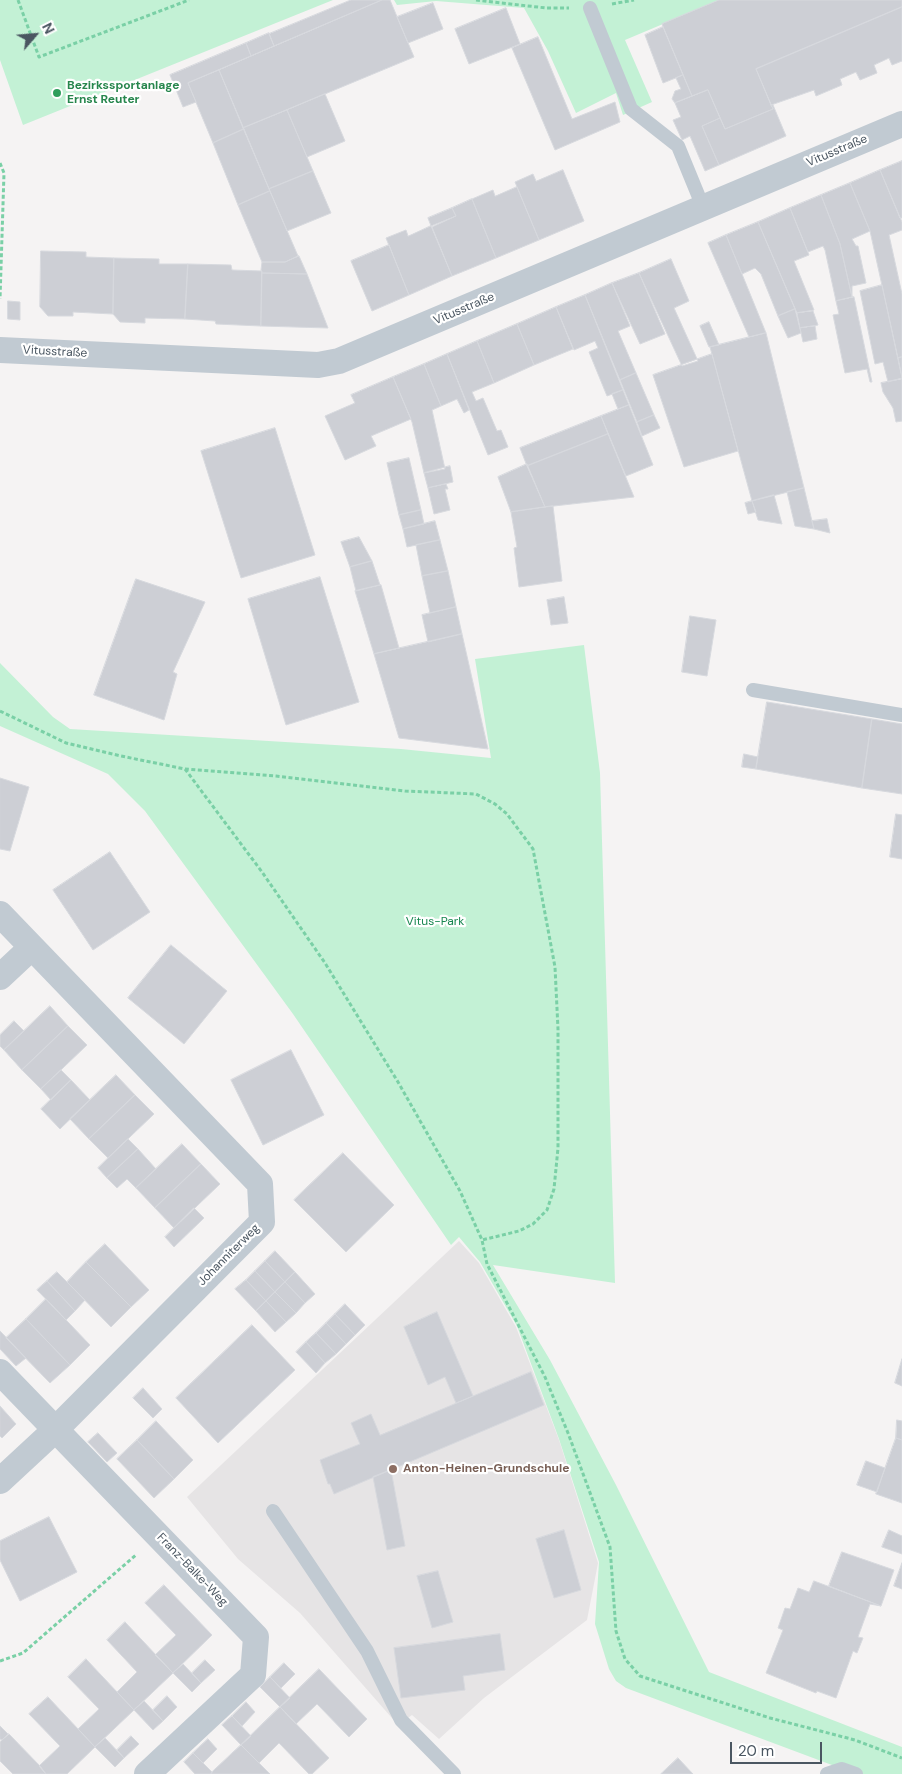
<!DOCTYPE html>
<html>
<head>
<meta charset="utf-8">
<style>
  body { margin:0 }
  #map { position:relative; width:902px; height:1774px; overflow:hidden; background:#f5f3f3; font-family:"DM Sans",sans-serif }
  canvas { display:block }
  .north { position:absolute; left:10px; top:10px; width:50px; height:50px; -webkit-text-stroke:4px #fff; paint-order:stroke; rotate:63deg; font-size:14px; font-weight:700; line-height:20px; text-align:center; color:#4a5661 }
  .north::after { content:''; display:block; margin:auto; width:18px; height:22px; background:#4a5661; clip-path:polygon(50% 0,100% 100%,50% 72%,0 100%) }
  .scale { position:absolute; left:730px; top:1742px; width:92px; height:22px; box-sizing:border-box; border:2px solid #4a5661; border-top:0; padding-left:6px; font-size:15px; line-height:18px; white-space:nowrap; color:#4a5661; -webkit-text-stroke:4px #fff; paint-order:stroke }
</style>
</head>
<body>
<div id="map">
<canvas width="902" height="1774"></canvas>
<div class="north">N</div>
<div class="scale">20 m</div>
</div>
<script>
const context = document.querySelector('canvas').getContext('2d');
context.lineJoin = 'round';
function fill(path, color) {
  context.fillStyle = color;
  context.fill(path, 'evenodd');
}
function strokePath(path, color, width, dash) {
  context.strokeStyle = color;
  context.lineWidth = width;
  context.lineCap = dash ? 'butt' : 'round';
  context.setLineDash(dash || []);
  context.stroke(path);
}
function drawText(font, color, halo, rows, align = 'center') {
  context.font = font + ' "DM Sans",sans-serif';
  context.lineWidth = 4.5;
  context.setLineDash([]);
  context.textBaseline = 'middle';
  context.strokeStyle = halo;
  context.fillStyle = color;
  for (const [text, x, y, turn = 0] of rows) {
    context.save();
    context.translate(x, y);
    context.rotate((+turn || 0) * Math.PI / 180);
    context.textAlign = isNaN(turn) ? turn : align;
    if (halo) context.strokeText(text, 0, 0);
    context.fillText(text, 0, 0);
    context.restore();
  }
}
fill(new Path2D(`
  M459 1241 479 1263 516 1327 559 1440 598 1563 587 1620 484 1698 439 1739 412 1715 398 1725 300 1613 238 1559 187 1497Z`), '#e6e4e5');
fill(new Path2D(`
  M0 0H333L23 125 0 60Z
  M394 0H720L625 40 652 102 623 115 616 93 576 113 548 51 524 8 436 1 397 5Z
  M584 645 600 773 615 1283 493 1265 550 1360 616 1485 709 1672 902 1747V1774H856L626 1688 616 1681 609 1669 595 1624 599 1562 559 1439 517 1326 480 1262 459 1237 451 1245 293 1014 145 811 108 774 0 726V663L53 717 70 729 401 749 491 758 475 659Z`), '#c3f1d5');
const building = new Path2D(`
  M351 0H382L274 46 269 34Z
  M382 0H390L414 57 243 128 219 70Z
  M719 0H902V7L756 69 773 109 725 129 708 90 692 96 662 24Z
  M433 3 443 29 408 43 397 17Z
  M902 7V61L892 65 889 58 874 65 877 73 860 80 856 72 840 79 842 85 816 96 814 90 771 105 756 69Z
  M506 8 520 44 469 64 455 29Z
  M663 27 683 75 663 83 645 35Z
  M269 33 274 46 251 56 246 43Z
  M538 37 572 119 615 102 620 122 555 150 512 48Z
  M246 43 251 56 188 83 196 102 183 107 170 75Z
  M219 70 244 129 213 143 188 83Z
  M683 75 692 96 675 103 672 99 675 91 681 89 676 78Z
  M708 90 720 118 702 126 719 165 705 171 690 136 682 140 673 120 681 117 675 103Z
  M325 94 345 141 307 157 287 110Z
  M771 105H773L786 136 719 165 702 126 720 118 725 129 773 109Z
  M287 110 313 171 269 189 243 128Z
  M244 129 270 191 238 205 213 143Z
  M902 161V218H900L880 170Z
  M563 170 584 221 539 240 515 182 533 174 536 181Z
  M880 170 902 222V230L889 235 902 294V357L898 358 870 231 850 183Z
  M313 171 331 213 287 231 269 189Z
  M850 183 870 231 852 239 856 246H858L866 283 852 286V297L840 244 821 195Z
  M517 187 539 240 496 258 472 199 493 190 495 196Z
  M270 191 298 256 285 262H262L238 205Z
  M821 195 840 244 852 297 836 301 825 250 823 246 808 252 790 208Z
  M472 199 496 258 452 276 432 227 456 216 452 208Z
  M452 208 456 216 431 226 428 218Z
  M790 208 809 255 794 261 814 310 797 313 758 222Z
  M758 222 795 309 778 316 761 274 755 268 742 274 726 235Z
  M431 226 452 276 409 295 386 238 406 230 408 236Z
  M726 235 742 274 766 333 749 337 708 243Z
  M389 245 409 295 372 311 351 261Z
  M41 251 86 252V257L114 258 113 314 73 312V316H48L40 307Z
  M299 256 307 274 262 273 261 270 262 262H285Z
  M114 258 159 259V264H188L185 319 145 318V323L120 322 113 314Z
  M671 259 689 301 674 308 698 361 682 366 639 273Z
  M188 264 231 265 232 270 262 271 261 326 216 324 215 321 185 319Z
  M262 273 307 274 328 328 261 326Z
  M639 273 665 334 640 344 612 283Z
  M612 283 630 326 618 331 636 373 620 380 585 295Z
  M882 285 902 378 888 382 883 362 875 364 860 291Z
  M585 295 623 390 607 396 589 352 598 348 595 341 574 350 556 307Z
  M854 297 872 382H870L867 369 845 373 833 315 839 314 836 301Z
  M8 301 20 302V320L8 319Z
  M556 307 573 349 534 365 517 324Z
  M795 309 801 333 788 338 778 316Z
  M813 311 818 325 800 328 797 313Z
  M709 322 719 345 709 347 700 326Z
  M517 324 534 365 494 383 477 341Z
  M815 326 817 339 803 342 800 328Z
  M766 333 804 488 752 501 710 347Z
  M477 341 494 383 472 392 476 401 483 398 497 431 501 430 508 447 488 455 447 354Z
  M447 354 469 410 464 413 457 399 441 406 424 364Z
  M712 354 738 451 684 467 653 375Z
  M902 357V377L898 358Z
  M424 364 441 406 432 410 445 469 424 473 412 422 393 377Z
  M636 373 654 415 637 422 620 380Z
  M393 377 411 419 371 436 376 446 345 460 325 416 355 403 351 395Z
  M902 379V421L896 422 893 408 883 392 881 383Z
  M623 390 629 405 618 409 612 394Z
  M629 405 653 465 626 476 601 416Z
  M654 415 660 428 642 436 637 422Z
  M601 416 608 434 527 466 520 448Z
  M275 428 315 555 241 578 201 451Z
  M608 434 634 497 545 507 527 466Z
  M409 458 421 510 399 515 387 463Z
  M527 464 545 507 511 512 498 477Z
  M450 466 453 482 428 488 424 473Z
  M446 484 448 489H445L450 510 434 514 428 488Z
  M804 488 812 521 814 529 795 526 787 492Z
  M774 495 782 524 758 520 752 501Z
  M752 501 756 512 748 514 745 503Z
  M553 506 562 581 519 587 514 548 517 547 511 512Z
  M421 510 424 524 403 529 399 515Z
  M827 519 830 533 814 529 812 521Z
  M435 521 440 540 407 547 403 529Z
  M359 537 372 561 350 567 341 542Z
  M440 540 448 571 422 576 416 545Z
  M372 561 380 585 356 591 350 567Z
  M448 571 456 607 430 613 422 576Z
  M320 577 359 702 286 725 248 599Z
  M136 579 205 602 173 672 177 674 164 720 94 695Z
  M381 585 399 648 374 654 355 591Z
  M564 597 568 623 551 625 547 600Z
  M456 607 462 634 428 642 422 615Z
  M690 616 716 620 707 676 682 672Z
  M462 634 488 749 399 738 374 654Z
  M767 702 872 719 862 788 756 769Z
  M872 719 902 724V794L862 788Z
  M744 754 758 757 756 769 742 767Z
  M0 778 29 787 10 851 0 849Z
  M896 814 902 815V859L890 857Z
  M110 852 150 912 93 950 53 890Z
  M171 945 227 991 184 1044 128 998Z
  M50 1006 68 1026 22 1070 4 1050Z
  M14 1021 24 1031 4 1050 0 1046V1035Z
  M68 1026 87 1045 41 1089 22 1070Z
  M291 1050 324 1115 263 1145 231 1080Z
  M61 1070 71 1080 51 1100 41 1089Z
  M116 1075 135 1095 89 1139 70 1119Z
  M71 1080 90 1100 60 1129 41 1109Z
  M135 1095 154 1114 108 1158 89 1139Z
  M128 1139 138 1149 107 1178 98 1168Z
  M182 1144 201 1164 155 1208 136 1188Z
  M138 1149 156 1169 136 1188 127 1179 117 1188 107 1178Z
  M343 1153 394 1205 346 1252 294 1200Z
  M201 1164 220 1184 174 1228 155 1208Z
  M194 1208 204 1218 174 1247 165 1237Z
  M105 1244 149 1290 131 1307 86 1262Z
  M275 1251 295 1272 285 1282 265 1261Z
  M265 1261 285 1282 275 1292 255 1271Z
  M86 1262 131 1307 111 1327 67 1282Z
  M255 1271 275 1292 266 1301 246 1280Z
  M57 1272 85 1300 75 1311 47 1281Z
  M295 1272 315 1294 305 1303 285 1282Z
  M246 1280 266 1301 256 1311 235 1289Z
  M47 1281 75 1311 66 1320 37 1290Z
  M285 1282 305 1303 296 1313 275 1292Z
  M275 1292 296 1313 286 1322 266 1301Z
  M46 1299 90 1345 70 1365 26 1319Z
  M266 1301 286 1322 275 1332 256 1311Z
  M345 1304 365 1325 355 1335 335 1314Z
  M437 1312 473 1396 456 1403 445 1377 428 1385 404 1327Z
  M335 1314 355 1335 346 1344 326 1323Z
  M26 1319 70 1365 50 1383 6 1338Z
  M326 1323 346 1344 336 1354 316 1333Z
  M252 1325 295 1370 218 1443 176 1398Z
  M0 1331 26 1358 16 1366 0 1349Z
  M316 1333 336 1354 325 1363 306 1342Z
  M306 1342 325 1363 316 1373 296 1352Z
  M902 1359V1386L895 1383Z
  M531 1372 544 1405 334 1494 330 1484H328L320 1460 360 1444 351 1423 371 1414 380 1435Z
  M143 1388 162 1409 153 1418 133 1398Z
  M0 1406 16 1424 2 1438 0 1436Z
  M897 1420 902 1421V1440L896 1438Z
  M156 1421 193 1460 174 1479 137 1440Z
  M98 1433 117 1453 107 1462 88 1442Z
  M896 1438 902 1440V1503L876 1494Z
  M137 1440 174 1479 154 1498 117 1459Z
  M866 1461 885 1468 877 1492 857 1485Z
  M391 1470 405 1546 387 1550 373 1477Z
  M49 1517 77 1572 20 1601 0 1560V1541Z
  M564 1530 581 1590 554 1598 536 1539Z
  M889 1530 902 1536V1554L882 1547Z
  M842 1552 894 1570 881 1606 829 1586Z
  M902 1563V1589L894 1586Z
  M438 1571 453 1622 432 1628 417 1576Z
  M814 1581 881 1606 870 1604 858 1637 863 1638 857 1653 853 1651 836 1698 817 1691 816 1693 766 1673 783 1630 778 1628 785 1608 790 1609 798 1588 809 1592Z
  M164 1585 212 1635 173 1673 155 1655 176 1635 145 1603Z
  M125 1622 173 1673 134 1710 117 1692 137 1672 107 1640Z
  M500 1634 505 1670 463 1676 465 1690 401 1698 394 1648Z
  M86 1659 134 1710 95 1747 78 1729 99 1709 68 1677Z
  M205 1660 215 1670 201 1683 192 1673Z
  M284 1663 295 1674 281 1688 270 1677Z
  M183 1664 201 1683 192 1692 173 1673Z
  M319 1669 367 1719 349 1737 317 1704 296 1724 280 1707Z
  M270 1677 290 1698 280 1707 260 1687Z
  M167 1696 177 1707 163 1721 153 1710Z
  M48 1697 95 1747 67 1774H46L39 1766 60 1746 29 1714Z
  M144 1701 163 1721 153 1730 134 1710Z
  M246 1702 255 1712 242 1726 232 1716Z
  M280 1707 329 1758 312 1774H309L279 1743 259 1763 241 1745Z
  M232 1716 251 1736 241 1745 222 1725Z
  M0 1726 8 1734 2 1740 0 1739Z
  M9 1734 40 1766 46 1774H13L0 1761V1742Z
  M131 1736 139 1744 124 1758 117 1750Z
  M105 1738 124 1758 115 1767 95 1747Z
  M208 1739 217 1749 203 1763 193 1753Z
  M241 1745 270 1774H211L212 1772Z
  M193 1753 212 1772 211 1774H195L184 1762Z
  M678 1758 693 1774H661Z`);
fill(building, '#cdcfd5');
strokePath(building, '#d7d9de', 1);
strokePath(new Path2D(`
  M18 0 39 57 189 0
  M476 0 546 8H569
  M612 4 634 0
  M0 163 4 173 0 299
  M0 711 66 743 121 756 185 769 276 776 405 791 476 794 495 804 507 814 533 849 555 967 558 1029V1148L554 1189 547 1210 533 1224 519 1231 482 1240
  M185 769 262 872 325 963 398 1082 460 1191 482 1240 487 1264 545 1377 568 1433 610 1547 616 1631 625 1659 640 1676 770 1718 855 1740 902 1758
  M0 1661 23 1653 137 1554`), '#7ad0a6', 3, [4, 2.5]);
strokePath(new Path2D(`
  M590 8 631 109 678 146 703 207
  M753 690 902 715
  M273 1511 367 1651 401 1720 454 1774
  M827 1774 842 1769 856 1774`), '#c1cad2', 14);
strokePath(new Path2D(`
  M0 350 318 365 339 361 902 124
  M0 914 260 1184 262 1222 55 1430 0 1481
  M0 977 31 948
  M0 1372 256 1637 253 1675 147 1774`), '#c1cad2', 26);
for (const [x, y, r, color] of [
  [57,93,5,"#2e9e5b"],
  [393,1469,5,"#8d6e63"]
]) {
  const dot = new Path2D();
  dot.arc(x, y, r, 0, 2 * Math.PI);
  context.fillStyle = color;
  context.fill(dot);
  strokePath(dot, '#fff', 2);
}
drawText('bold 12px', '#27864d', '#fff', [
  ["Bezirkssportanlage",67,86],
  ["Ernst Reuter",67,100]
], 'left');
drawText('12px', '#4a5661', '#fff', [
  ["Vitusstraße",837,151,-23],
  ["Vitusstraße",464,309,-23],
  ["Vitusstraße",55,352,3],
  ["Johanniterweg",229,1255,-45],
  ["Franz-Balke-Weg",192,1570,46]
]);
drawText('12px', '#17864f', '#fff', [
  ["Vitus-Park",435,922]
]);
drawText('bold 12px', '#785e54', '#fff', [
  ["Anton-Heinen-Grundschule",403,1469]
], 'left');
</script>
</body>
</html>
